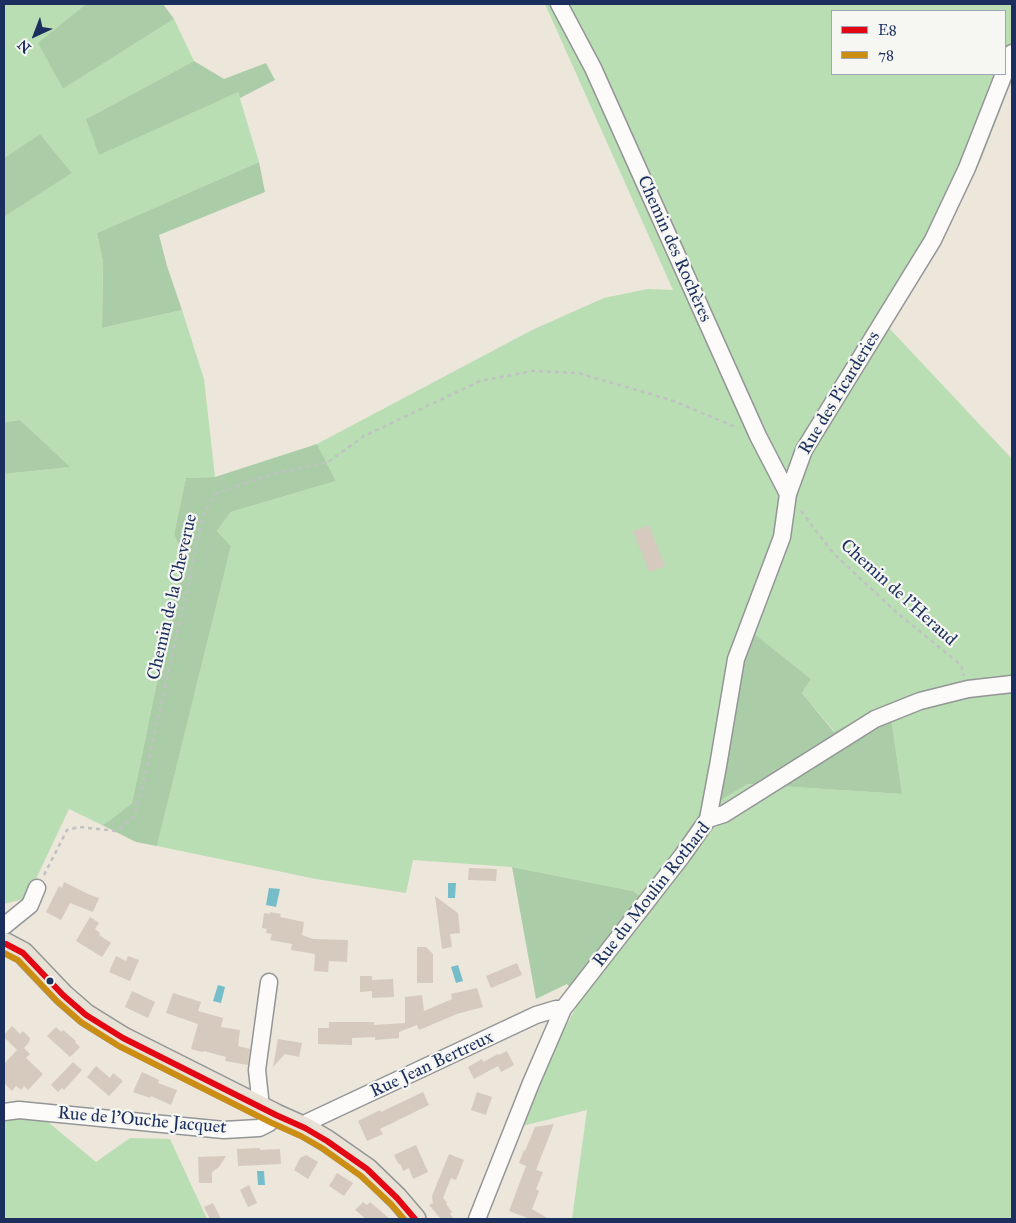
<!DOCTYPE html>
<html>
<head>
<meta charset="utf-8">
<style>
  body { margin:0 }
  #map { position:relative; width:1016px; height:1223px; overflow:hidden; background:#ece6db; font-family:"IM FELL Great Primer",serif }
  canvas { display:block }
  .frame { position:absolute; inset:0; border:5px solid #1b2f5e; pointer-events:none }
  .legend { position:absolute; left:831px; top:10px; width:175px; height:65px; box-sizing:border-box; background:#f6f6f2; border:1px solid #9ea6b7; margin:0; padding:6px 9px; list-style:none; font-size:15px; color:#1b2f5e }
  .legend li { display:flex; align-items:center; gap:10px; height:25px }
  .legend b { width:25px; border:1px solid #9ea6b7 }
  .north { position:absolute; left:10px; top:10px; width:50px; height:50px; -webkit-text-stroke:4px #f6f6f2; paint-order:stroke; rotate:223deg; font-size:14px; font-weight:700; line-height:20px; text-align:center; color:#1b2f5e }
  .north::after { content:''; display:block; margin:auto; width:18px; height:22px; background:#1b2f5e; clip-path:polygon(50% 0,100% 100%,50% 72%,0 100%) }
</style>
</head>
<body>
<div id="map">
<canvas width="1016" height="1223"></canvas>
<div class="frame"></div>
<ul class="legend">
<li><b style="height:6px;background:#e30613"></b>E8</li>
<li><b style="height:6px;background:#cb8e13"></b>78</li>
</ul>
<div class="north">N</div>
</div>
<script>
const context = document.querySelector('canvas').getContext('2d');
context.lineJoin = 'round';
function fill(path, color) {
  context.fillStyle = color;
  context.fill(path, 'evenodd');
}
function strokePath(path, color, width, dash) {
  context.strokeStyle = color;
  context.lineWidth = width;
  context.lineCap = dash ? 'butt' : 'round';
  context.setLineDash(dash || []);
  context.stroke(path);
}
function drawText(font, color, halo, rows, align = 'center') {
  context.font = font + ' "IM FELL Great Primer",serif';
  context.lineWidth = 4.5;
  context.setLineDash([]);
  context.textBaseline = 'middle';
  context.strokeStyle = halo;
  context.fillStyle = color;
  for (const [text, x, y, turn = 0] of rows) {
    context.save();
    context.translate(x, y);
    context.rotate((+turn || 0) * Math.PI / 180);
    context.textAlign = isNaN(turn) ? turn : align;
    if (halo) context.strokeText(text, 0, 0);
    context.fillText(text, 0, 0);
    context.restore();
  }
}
fill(new Path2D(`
  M4 4H86L39 43 63 89 174 19 194 61 86 119 238 92 259 162 97 233 103 262 102 328 182 310 204 379 215 477 186 478 174 534 183 556 132 803 109 821 102 825 69 809 27 898 4 904V474L69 467 20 420 4 422V217L72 173 40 134 4 158Z
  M545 4H1012V79L981 160 934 256 889 328 1012 459V1219H572L587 1110 522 1126 550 1054 581 999 656 906 633 891 512 867 413 860 406 893 316 879 157 846 231 546 217 531 231 512 336 481 317 444 532 330 604 298 648 289 673 290ZM832 11H1005V74H832ZM752 632 811 679 802 693 835 732 889 704 902 794 747 784Z
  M4 1117H42L96 1162 130 1138 170 1139 207 1219H4Z`), '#b9deb3');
fill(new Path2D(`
  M86 4H163L174 19 63 89 38 43Z
  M194 61 224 79 266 63 275 80 240 98 238 92 99 155 86 119Z
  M40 134 72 173 4 217V158Z
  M259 162 265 192 159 235 167 266 182 310 102 328 103 262 97 233Z
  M20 420 70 467 4 474V422Z
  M317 444 336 481 231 512 217 531 231 546 157 846 136 842 102 825 109 821 132 803 183 556 174 534 186 478 215 477Z
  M752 632 811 679 802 693 834 732 889 703 902 794 747 784 721 800 740 663Z
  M512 867 633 891 656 906 581 999 567 984 536 999Z`), '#aacda7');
fill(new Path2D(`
  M448 883H456L455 898H448Z
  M269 888 280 889 276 907 266 905Z
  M458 965 463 981 456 983 451 967Z
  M218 985 225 987 221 1003 213 1001Z
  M257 1171H264L265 1185H258Z`), '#75bdc9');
fill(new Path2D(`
  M649 525 665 566 649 572 633 531Z
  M469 868 497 869 496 881 468 880Z
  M64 882 88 894 99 898 93 912 70 903 61 920 46 912 59 886 62 888Z
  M435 896 458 913 460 933 450 934 452 947 442 949Z
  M270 912 281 914 280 917 304 922 302 935 313 939 348 940 347 962 329 961 328 972 314 971 315 954 291 950 292 944 270 940 272 934 266 933 267 929 262 928 264 913 270 914Z
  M90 917 99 923 95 929 100 933 99 935 111 943 102 957 76 941Z
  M417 947H426L433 954V983H417Z
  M116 956 126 961 128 956 139 960 130 981 109 972Z
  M517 963 522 975 491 988 486 976Z
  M360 976H372V980L393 979 394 997 372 998V991L360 992Z
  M477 988 483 1007 457 1014 419 1030 417 1025 399 1032V1038L375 1040V1037L352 1038V1045L318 1044V1028H329V1022H374V1025L405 1023V997L422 995 424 1011 452 999 451 994Z
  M132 991 155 1002 148 1018 125 1007Z
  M173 993 201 1002 198 1011 223 1018 221 1027 240 1030 238 1046 250 1049 248 1065 225 1061 226 1057 204 1051 203 1052 191 1049 198 1024 166 1013Z
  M12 1026 20 1034 23 1031 30 1038 29 1042 24 1048 30 1054 26 1058 43 1074 28 1090 24 1086 21 1090 16 1086 12 1091 4 1083V1064L17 1050 4 1037V1035Z
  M56 1027 61 1032 63 1030 76 1041 75 1042 80 1047 70 1057 47 1036Z
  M278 1039 302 1043 299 1057 285 1054 273 1067Z
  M507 1051 514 1065 501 1072 498 1066 474 1079 468 1067 482 1059 483 1062 498 1054 499 1055Z
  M73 1062 82 1070 64 1090 62 1088 58 1092 51 1085Z
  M96 1066 110 1078 113 1073 123 1081 109 1096 87 1077Z
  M142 1072 159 1080 158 1083 177 1090 171 1105 151 1096 150 1098 133 1092Z
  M423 1092 429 1105 380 1129 383 1134 367 1141 358 1121 380 1110 381 1112Z
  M477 1092 492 1097 486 1115 471 1110Z
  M554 1124 536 1170 543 1172 536 1189 539 1191 532 1209 549 1219H530L509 1211 526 1166 519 1163 524 1150 525 1151 535 1127Z
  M416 1145 428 1172 413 1179 409 1168 403 1171 401 1165 398 1163 394 1155Z
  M260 1148V1150L280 1149 281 1164 238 1166 237 1149Z
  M449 1154 464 1160 456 1180 451 1178 443 1198 447 1203 446 1204 452 1212 450 1214 454 1219H441L429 1205 433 1203 432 1196Z
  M306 1155 318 1162 308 1179 294 1170 300 1158Z
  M226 1156 219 1167 212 1172V1183H199L198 1157Z
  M337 1173 353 1183 344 1196 329 1186Z
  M249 1185 257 1203 248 1207 240 1190Z
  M363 1202 367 1205 370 1202 390 1219H366L355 1210Z
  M213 1203 221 1219H210L204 1207Z`), '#d6cabe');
const minor = new Path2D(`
  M559 4 593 68 758 436 788 494
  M1005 72 1012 53
  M708 819 718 766 736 659 782 537 788 494 804 450 933 240 967 168 1004 74
  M4 926 30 905 37 888
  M261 1107 257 1070 269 982
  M4 1112 19 1110 224 1130 259 1128 269 1123 276 1115
  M305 1128 308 1122 536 1015 556 1009H563
  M477 1219 531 1083 563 1009 682 856 708 819 724 814 875 719 920 701 968 689 1012 684`);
const major = new Path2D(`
  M6 944 23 953 63 995 86 1015 123 1038 276 1115 305 1128 327 1141 367 1169 397 1198 415 1219`);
strokePath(minor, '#949597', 19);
strokePath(major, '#949597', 24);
strokePath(new Path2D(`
  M801 511 833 553 896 612 961 665 964 676
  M44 875 67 830 79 827 117 831 134 817 145 777 203 516 214 494 269 475 328 462 364 436 480 381 533 371 578 373 671 400 738 428`), '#c0c1c3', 2.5, [4, 4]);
strokePath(minor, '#fcfbfa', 16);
strokePath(major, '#e8e2d6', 21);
strokePath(new Path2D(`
  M6 944 23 953 63 995 86 1015 123 1038 276 1115 305 1128 327 1141 367 1169 397 1198 415 1219`), '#e30613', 6);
strokePath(new Path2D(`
  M4 953 18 960 57 1001 81 1022 119 1046 272 1123 301 1136 322 1148 361 1176 391 1204 404 1219`), '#cb8e13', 6);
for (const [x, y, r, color] of [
  [50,981,4.5,"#1b2f5e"]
]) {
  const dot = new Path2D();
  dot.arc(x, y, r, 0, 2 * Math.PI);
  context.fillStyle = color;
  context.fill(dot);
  strokePath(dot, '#f6f6f2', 2);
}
drawText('18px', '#1b2f5e', '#f6f6f2', [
  ["Chemin des Rochères",674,249,66],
  ["Rue des Picarderies",840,393,-59],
  ["Chemin de l'Heraud",898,593,42],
  ["Chemin de la Cheverue",173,597,-77],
  ["Rue du Moulin Rothard",652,895,-52],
  ["Rue Jean Bertreux",432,1065,-25],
  ["Rue de l'Ouche Jacquet",142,1121,5]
]);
</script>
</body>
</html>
